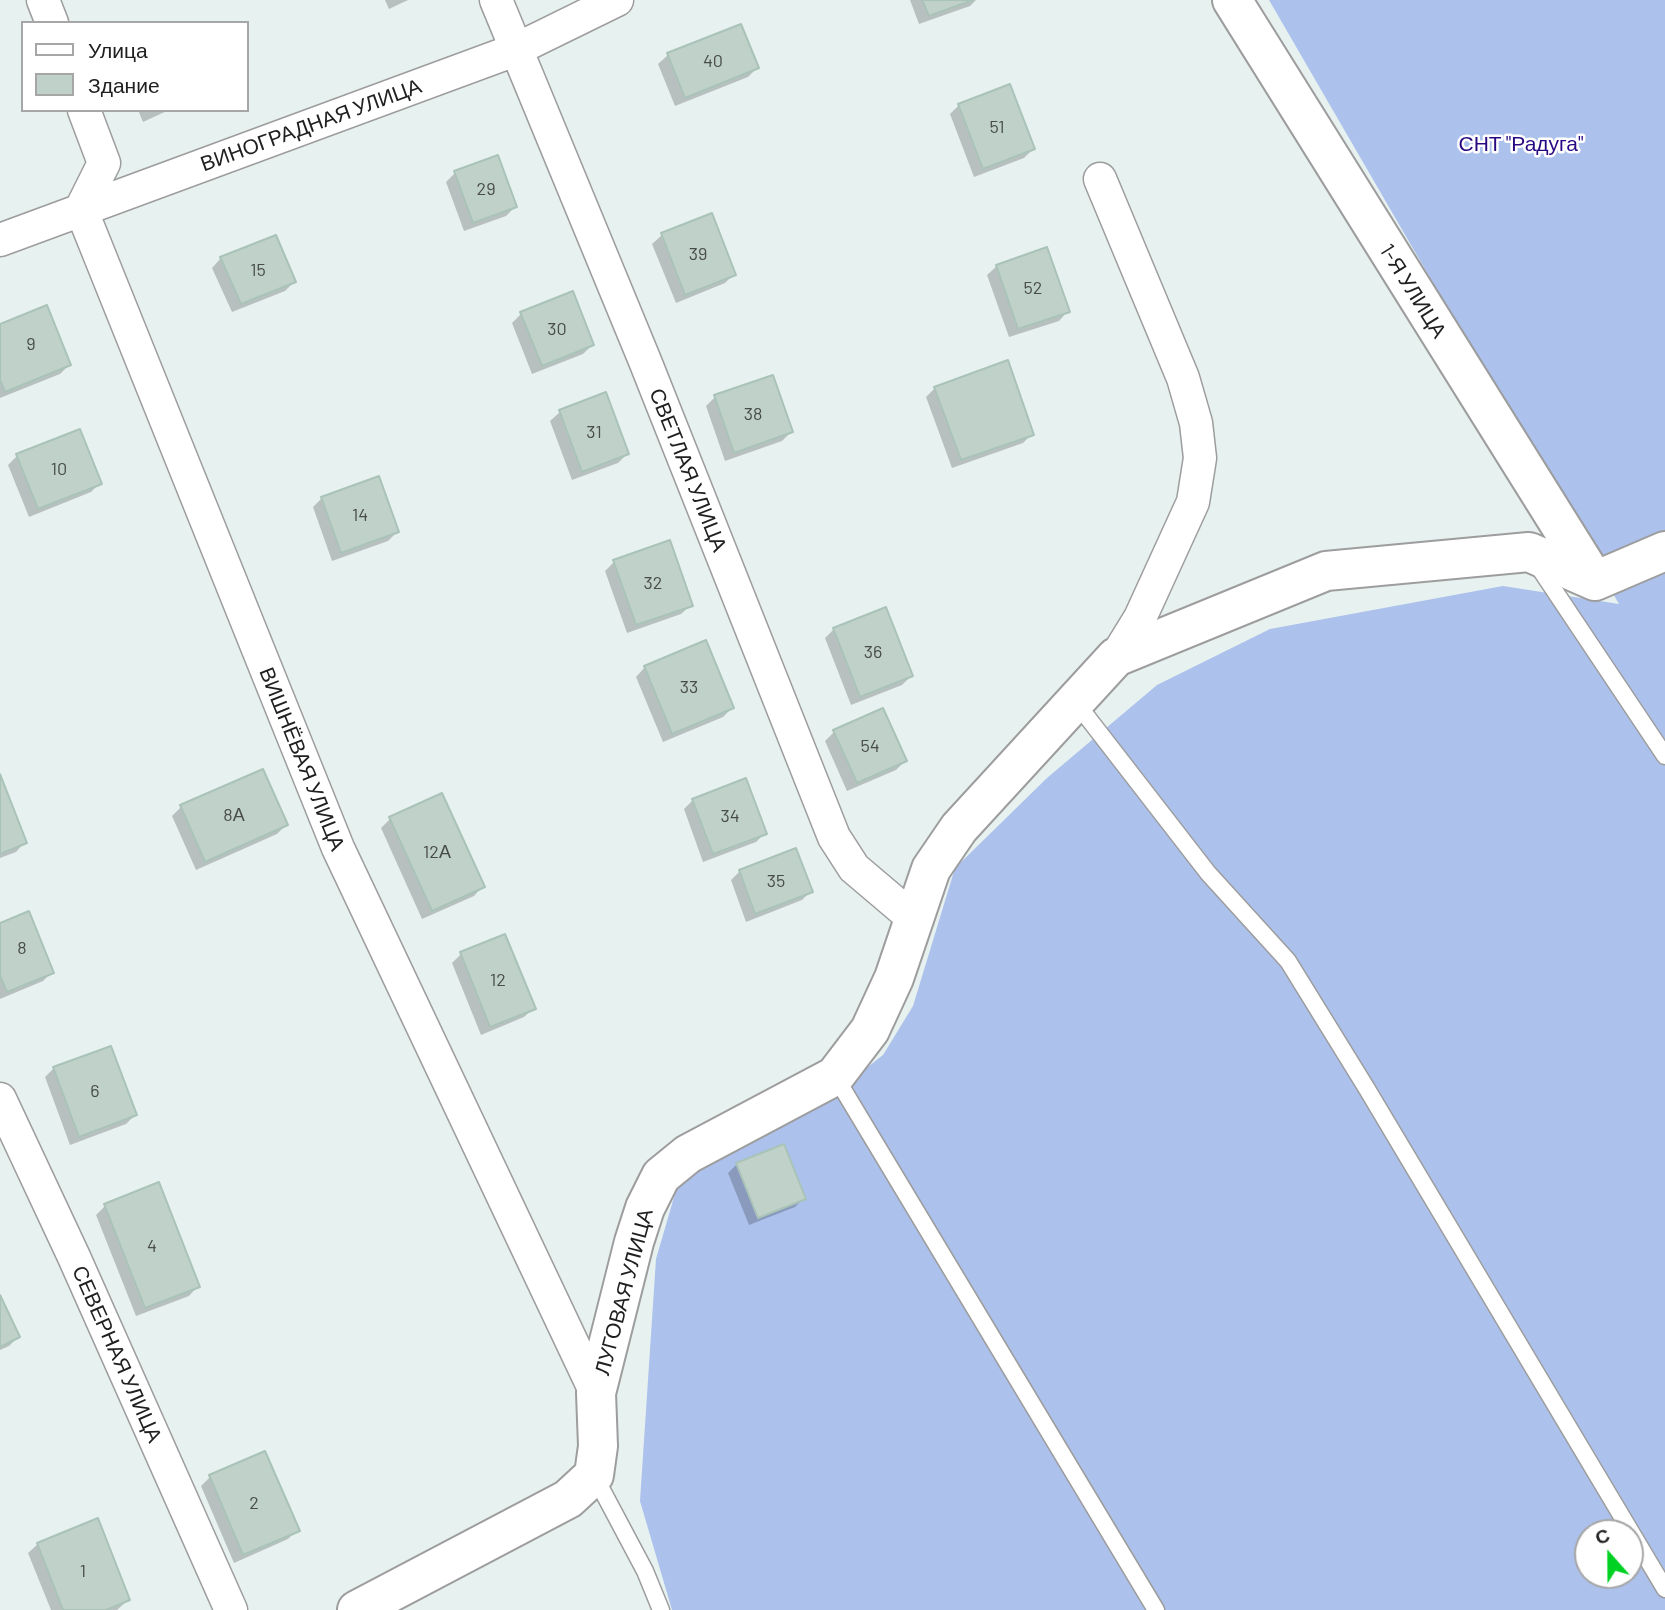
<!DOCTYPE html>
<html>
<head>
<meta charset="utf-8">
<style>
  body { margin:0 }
  #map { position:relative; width:1665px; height:1610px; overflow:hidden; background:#e7f1ef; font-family:Barlow,sans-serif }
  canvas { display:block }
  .legend { position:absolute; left:21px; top:21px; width:228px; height:91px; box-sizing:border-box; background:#fff; border:2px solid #a6a6a6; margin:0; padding:9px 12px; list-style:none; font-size:21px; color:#202020 }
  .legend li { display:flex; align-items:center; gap:14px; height:35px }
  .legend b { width:35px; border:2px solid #a6a6a6 }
  .north { position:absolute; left:1574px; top:1519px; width:70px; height:70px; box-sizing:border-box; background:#fff; border:2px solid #a6a6a6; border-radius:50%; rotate:339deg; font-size:19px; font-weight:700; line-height:28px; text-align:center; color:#202020 }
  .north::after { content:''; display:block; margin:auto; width:24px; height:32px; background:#00d123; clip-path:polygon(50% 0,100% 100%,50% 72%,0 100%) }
</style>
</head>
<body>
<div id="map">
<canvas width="1665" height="1610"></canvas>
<ul class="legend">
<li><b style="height:9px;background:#fff"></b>Улица</li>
<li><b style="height:19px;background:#c0d1ca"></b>Здание</li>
</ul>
<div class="north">С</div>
</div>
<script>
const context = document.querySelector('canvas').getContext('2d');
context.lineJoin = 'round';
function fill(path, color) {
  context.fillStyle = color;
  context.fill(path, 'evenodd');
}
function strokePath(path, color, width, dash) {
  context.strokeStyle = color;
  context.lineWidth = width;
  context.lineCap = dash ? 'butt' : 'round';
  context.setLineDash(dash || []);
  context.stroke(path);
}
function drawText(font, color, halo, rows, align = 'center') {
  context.font = font + ' Barlow,sans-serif';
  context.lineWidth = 5;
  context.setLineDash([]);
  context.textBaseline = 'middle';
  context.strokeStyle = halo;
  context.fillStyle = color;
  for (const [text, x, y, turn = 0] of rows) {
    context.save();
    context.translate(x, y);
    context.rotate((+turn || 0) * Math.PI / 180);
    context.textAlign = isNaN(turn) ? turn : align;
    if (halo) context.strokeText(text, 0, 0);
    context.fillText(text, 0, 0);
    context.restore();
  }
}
fill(new Path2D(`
  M1269 0H1665V1610H672L640 1501 656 1259 679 1180 809 1113 883 1055 913 1006 955 868 1047 778 1157 685 1270 629 1503 586 1619 604ZM1588 1533H1630V1575H1588Z`), '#acc1ec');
fill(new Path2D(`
  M385 0H408L389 9Z
  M910 0H976L970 6 919 24Z
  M740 26 757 68 748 77 675 106 658 64 668 55Z
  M959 105 1033 149 1024 158 974 177 950 114Z
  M138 110H169L143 122Z
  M455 173 515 207 506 216 464 231 446 182Z
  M711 215 734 274 725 283 676 303 652 244 662 235Z
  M221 258 294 282 285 291 232 312 212 268Z
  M997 266 1068 311 1059 321 1009 337 987 275Z
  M521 314 592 345 583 354 532 374 512 323Z
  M0 325 69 365 60 374 0 398Z
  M935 388 1032 434 1023 443 952 468 926 397Z
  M605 395 627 454 618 463 572 480 550 421 560 412Z
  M715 397 791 432 782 441 725 461 706 406Z
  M17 456 100 483 91 492 29 517 8 465Z
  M322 498 397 532 388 541 332 561 313 507Z
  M614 562 691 605 681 614 627 633 605 571Z
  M834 629 911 676 902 685 851 705 825 638Z
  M645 667 732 708 723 717 663 742 636 677Z
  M834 732 905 761 896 770 847 791 825 741Z
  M0 779 25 842 16 852 0 858Z
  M693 800 765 833 756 842 703 862 684 809Z
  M181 807 286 825 277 834 196 870 172 816Z
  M390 819 483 886 474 896 422 919 381 828Z
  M740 871 811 891 802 900 746 922 731 880Z
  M0 924 52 972 43 981 0 999Z
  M461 954 534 1008 524 1017 481 1035 452 963Z
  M54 1068 135 1115 126 1124 70 1145 45 1077Z
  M737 1164 804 1198 795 1207 749 1225 728 1173Z
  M105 1206 198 1286 189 1296 136 1316 96 1215Z
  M0 1299 18 1337 9 1346 0 1350Z
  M210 1477 297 1530 288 1539 234 1563 201 1486Z
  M38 1544 128 1600 117 1610H51L28 1553Z`), '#0003');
const building = new Path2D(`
  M922 0H973L929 16Z
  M741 24 759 68 685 98 667 53Z
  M1010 84 1035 149 983 169 958 104Z
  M498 155 517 207 473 223 454 171Z
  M712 213 736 275 685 295 661 233Z
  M276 235 296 282 241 304 220 257Z
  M1047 247 1070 312 1018 329 996 265Z
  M573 291 594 345 542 366 520 312Z
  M47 305 71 365 5 392 0 380V324Z
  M1008 360 1034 435 961 460 934 387Z
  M773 375 793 432 734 453 714 395Z
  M606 392 629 454 582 472 559 410Z
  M80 429 102 484 38 509 16 454Z
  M379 476 399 532 341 553 321 497Z
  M670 540 693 606 636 625 613 560Z
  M886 607 913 676 860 697 833 628Z
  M706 640 734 708 672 734 644 666Z
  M883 708 907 761 857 783 833 730Z
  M263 769 288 825 205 862 180 805Z
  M0 774 27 843 0 854Z
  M746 778 767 834 713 854 692 799Z
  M442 793 485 887 432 911 389 817Z
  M796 848 813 892 755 914 739 870Z
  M29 911 54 973 7 992 0 976V923Z
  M505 934 536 1009 490 1027 460 952Z
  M111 1046 137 1115 79 1137 53 1067Z
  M784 1144 806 1199 758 1218 736 1163Z
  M159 1182 200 1287 145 1308 104 1204Z
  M0 1295 20 1337 0 1347Z
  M265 1451 300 1531 243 1555 209 1475Z
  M98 1518 130 1600 106 1610H63L37 1543Z`);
fill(building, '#c0d1ca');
strokePath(building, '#a9c3b9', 2);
const service = new Path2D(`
  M1538 566 1665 756
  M1074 700 1208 873 1288 961 1367 1089 1665 1589
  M835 1076 1156 1610
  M594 1475 645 1571 661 1610`);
const minor = new Path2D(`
  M43 0 52 23
  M496 0 645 361 834 837 854 868 913 918
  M84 110 104 163 81 209 338 848 596 1393
  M1100 179 1183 378 1196 423 1200 458 1193 502 1140 618 1116 657
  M0 240 515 50 617 0
  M0 1099 74 1257 231 1610`);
const tertiary = new Path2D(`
  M1232 0 1595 581
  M357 1610 568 1499 594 1475 598 1446 596 1393 634 1242 645 1208 661 1176 688 1154 835 1076 870 1030 894 978 931 869 959 828 1116 657 1326 571 1529 552 1595 581 1665 551`);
strokePath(service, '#9d9d9d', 19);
strokePath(minor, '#9d9d9d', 35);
strokePath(tertiary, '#9d9d9d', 42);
strokePath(service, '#fff', 16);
strokePath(minor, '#fff', 32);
strokePath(tertiary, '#fff', 38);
drawText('18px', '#484c4a', null, [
  ["40",713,61],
  ["51",997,127],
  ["29",486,189],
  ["39",698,254],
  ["15",258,270],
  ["52",1033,288],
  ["30",557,329],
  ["9",31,344],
  ["38",753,414],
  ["31",594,432],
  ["10",59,469],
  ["14",360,515],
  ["32",653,583],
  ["36",873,652],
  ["33",689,687],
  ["54",870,746],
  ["8А",234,815],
  ["34",730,816],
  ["12А",437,852],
  ["35",776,881],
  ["8",22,948],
  ["12",498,980],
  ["6",95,1091],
  ["4",152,1246],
  ["2",254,1503],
  ["1",83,1571]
]);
drawText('21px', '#202020', '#fff', [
  ["ВИНОГРАДНАЯ УЛИЦА",311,125,-20],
  ["1-Я УЛИЦА",1413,291,58],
  ["СВЕТЛАЯ УЛИЦА",688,470,68],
  ["ВИШНЁВАЯ УЛИЦА",302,759,68],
  ["ЛУГОВАЯ УЛИЦА",624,1292,-75],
  ["СЕВЕРНАЯ УЛИЦА",117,1354,66]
]);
drawText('21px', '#280983', '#fff', [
  ["СНТ \"Радуга\"",1521,144]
]);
</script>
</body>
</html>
